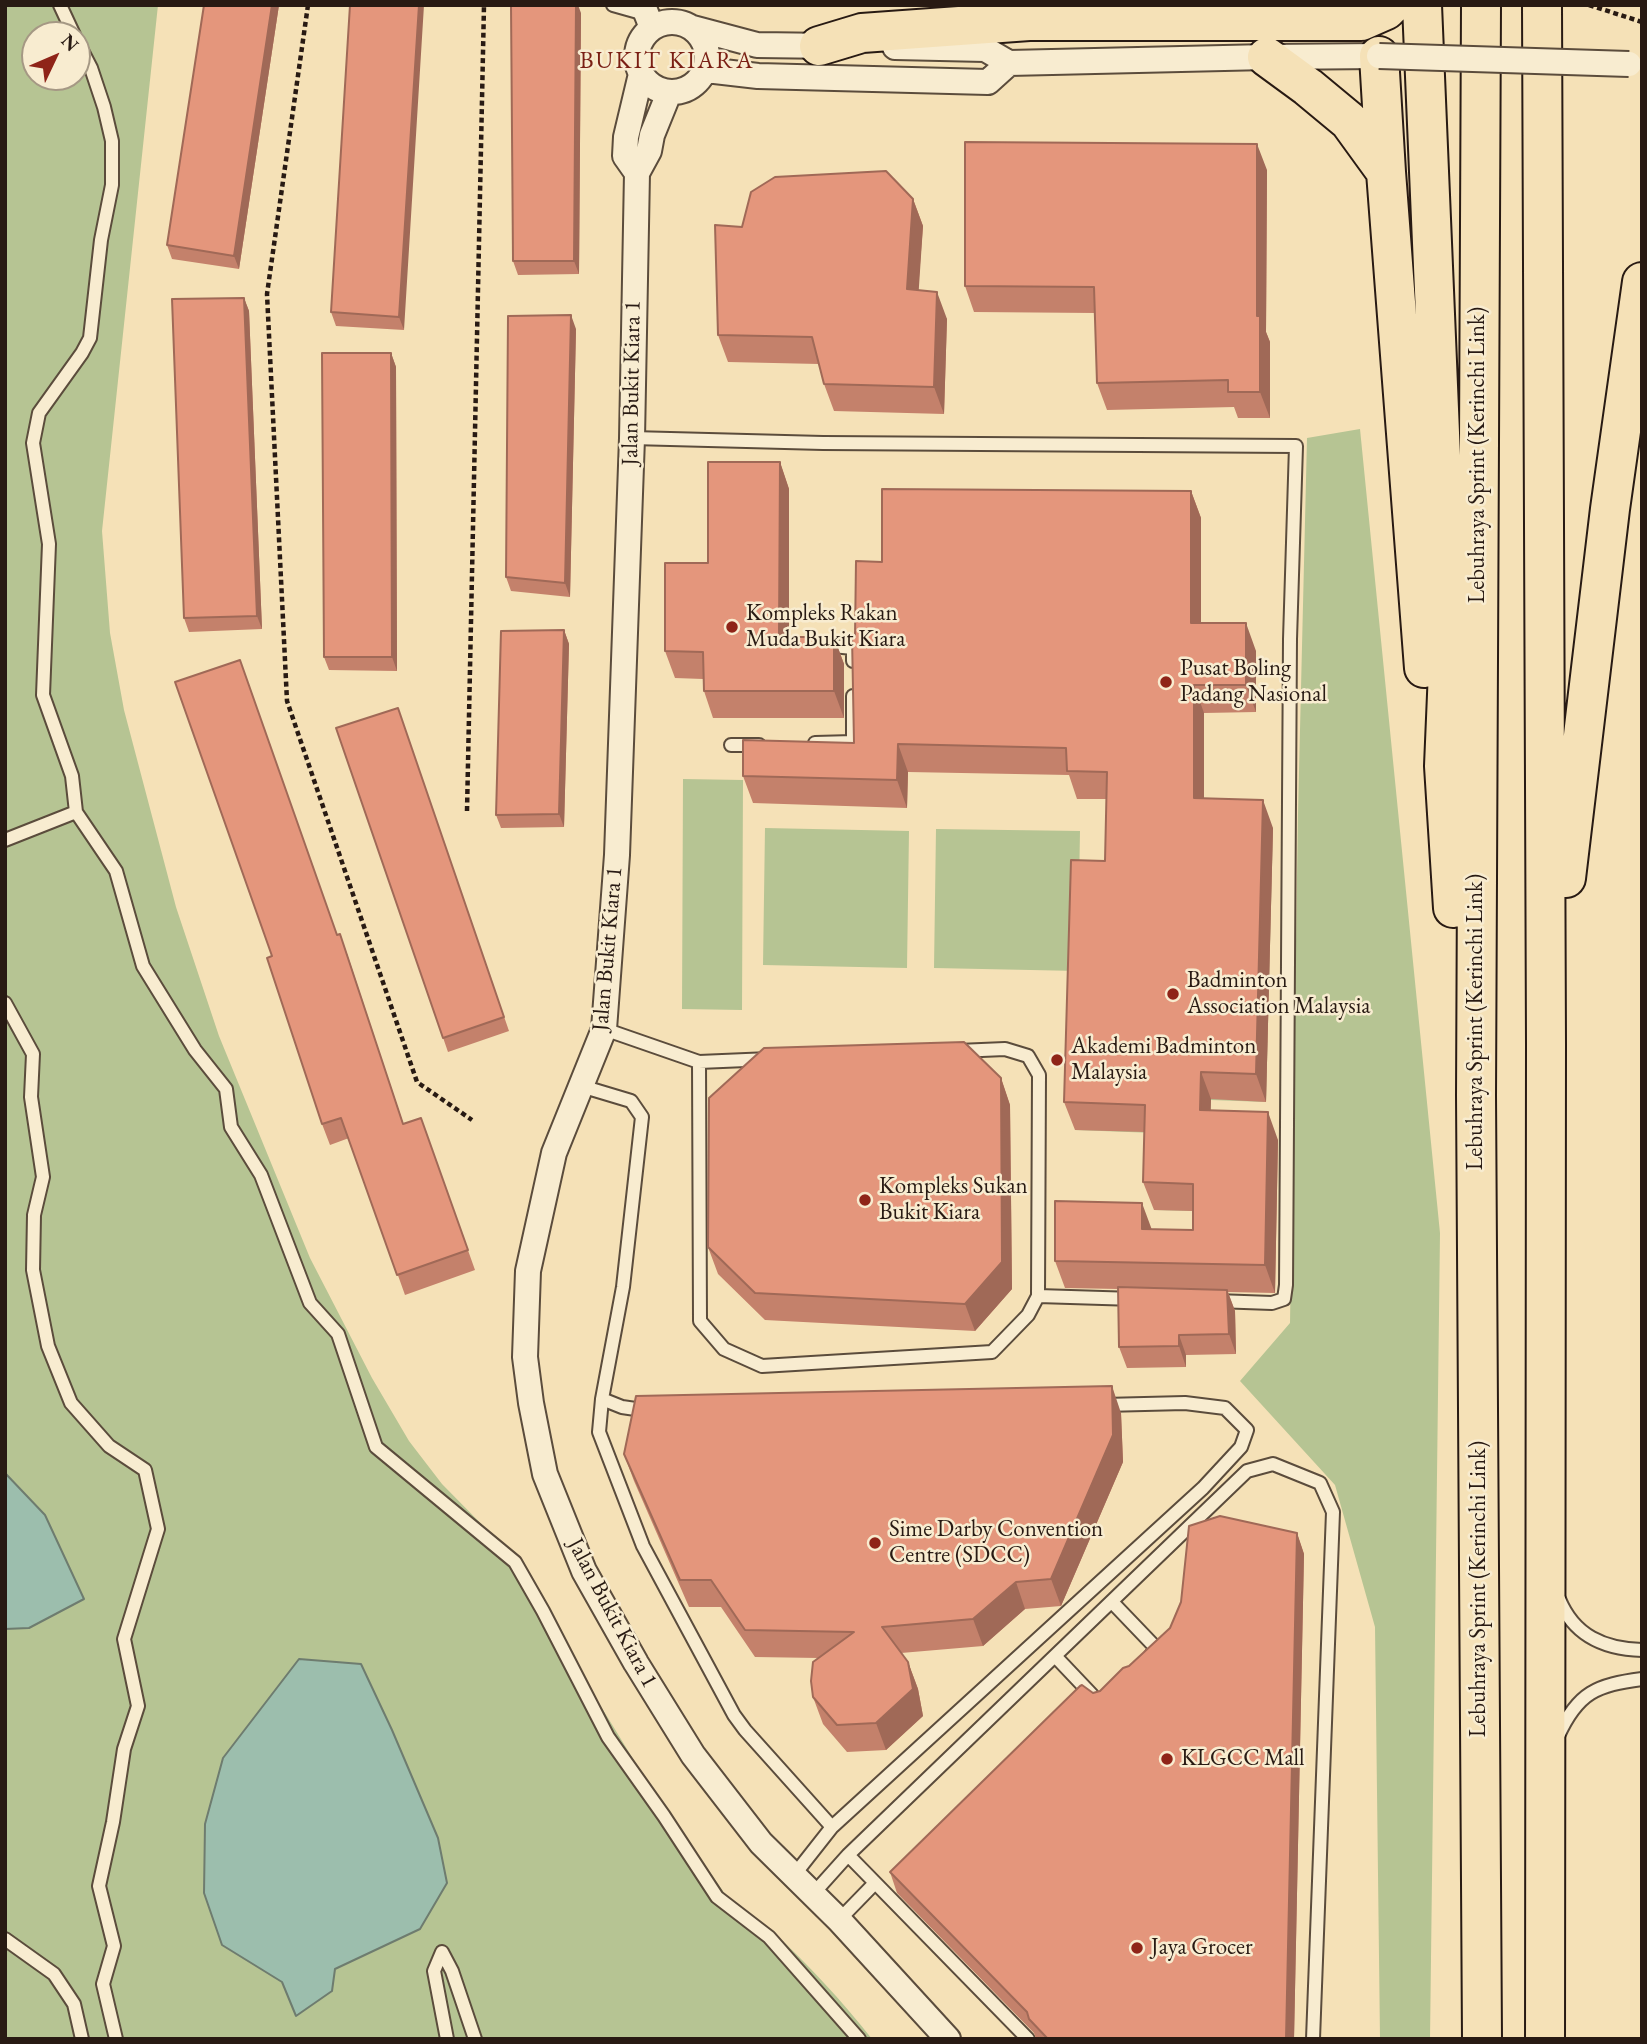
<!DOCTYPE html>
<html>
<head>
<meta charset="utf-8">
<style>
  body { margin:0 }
  #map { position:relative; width:1647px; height:2044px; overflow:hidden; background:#f5e1b7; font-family:"EB Garamond",serif }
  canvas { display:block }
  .frame { position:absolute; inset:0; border:7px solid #281a13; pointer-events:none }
  .north { position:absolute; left:21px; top:21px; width:70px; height:70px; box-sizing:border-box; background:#f8ecd0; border:2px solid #a59884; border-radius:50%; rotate:46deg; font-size:19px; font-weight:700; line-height:28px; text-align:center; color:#281a13 }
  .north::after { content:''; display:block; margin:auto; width:24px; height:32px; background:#8f2418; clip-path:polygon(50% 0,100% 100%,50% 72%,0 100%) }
</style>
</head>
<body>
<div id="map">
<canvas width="1647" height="2044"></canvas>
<div class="frame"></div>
<div class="north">N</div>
</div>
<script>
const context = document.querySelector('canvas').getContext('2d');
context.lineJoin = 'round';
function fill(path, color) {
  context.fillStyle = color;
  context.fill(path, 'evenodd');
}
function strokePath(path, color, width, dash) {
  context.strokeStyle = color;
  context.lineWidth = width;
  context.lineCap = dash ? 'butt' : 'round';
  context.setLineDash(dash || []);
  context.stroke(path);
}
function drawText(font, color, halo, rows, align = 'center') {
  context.font = font + ' "EB Garamond",serif';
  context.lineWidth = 5;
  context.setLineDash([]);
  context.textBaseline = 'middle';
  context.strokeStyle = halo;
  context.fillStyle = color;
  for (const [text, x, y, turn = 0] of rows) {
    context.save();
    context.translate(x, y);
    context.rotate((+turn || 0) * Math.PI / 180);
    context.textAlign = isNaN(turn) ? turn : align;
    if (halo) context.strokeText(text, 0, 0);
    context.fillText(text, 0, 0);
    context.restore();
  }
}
fill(new Path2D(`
  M5 5H158L102 531 110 633 124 710 176 907 219 1036 310 1258 372 1378 409 1441 442 1484 502 1545 646 1780 725 1894C739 1908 757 1918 772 1931 808 1964 842 2001 872 2039H5ZM35 35H77V77H35Z
  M1360 429 1440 1233 1430 2039H1380L1375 1627 1335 1485 1240 1381 1290 1323 1298 813 1307 438Z
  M683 779 743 780 742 1010 682 1009Z
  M765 828 909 831 907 968 763 965Z
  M1273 828 1266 1102 1211 1100 1209 1164 1192 1211 1154 1210 1155 1133 1075 1130 1079 971 934 968 936 829 1080 831 1078 946Z`), '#b6c493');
const water = new Path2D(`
  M5 1473 45 1515 84 1599 29 1628 5 1629Z
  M299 1659 361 1664 392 1730 438 1838 447 1883 420 1929 335 1969 332 1991 296 2016 282 1982 222 1945 204 1893 205 1824 223 1758Z`);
fill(water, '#9cbead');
strokePath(water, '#6e7c6f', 2);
const lane = new Path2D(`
  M60 5 74 35
  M613 5 645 14
  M77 41 91 68 104 107 112 141V185L101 240 90 338 82 353 39 413 33 443 49 544 43 695 72 776 76 812 116 871 143 966 195 1050 226 1089 231 1127 261 1175 310 1303 338 1334 376 1447 515 1562 543 1611 608 1737 664 1816 717 1897 769 1937 859 2039
  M632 438 823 443 1296 446 1290 639 1286 1285 1284 1299 1272 1303 1216 1301
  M822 645 853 648V661
  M815 743 853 742V696
  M731 745H759
  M5 840 76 812
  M5 1003 33 1054 31 1097 43 1177 34 1215 33 1270 48 1346 71 1403 109 1446 145 1470 158 1529 124 1639 138 1706 124 1749 113 1822 99 1886 114 1946 103 1984 116 2039
  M604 1029 699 1062
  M1005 1049 1028 1056 1039 1075 1038 1296 1028 1315 992 1352 762 1366 724 1349 700 1321 699 1062Z
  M581 1086 631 1101 642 1117 623 1287 602 1399 599 1432 643 1546 734 1715 745 1730 832 1827
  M1038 1296 1135 1299
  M602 1399 622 1407 649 1411
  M1559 1599C1574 1636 1604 1649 1642 1650
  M1112 1602 1157 1649 1151 1655
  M1055 1656 1092 1695
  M1558 1736C1578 1692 1597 1685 1642 1679
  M848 1855 1028 2039
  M795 1874 832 1827 1203 1488 1241 1447 1247 1430 1225 1408 1185 1403 1104 1405
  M813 1894 848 1855 1247 1471 1273 1464 1320 1483 1333 1512 1313 2039
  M839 1920 874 1884
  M5 1939 54 1974 74 2004 82 2039
  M447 2039 434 1971 442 1952 452 1971 475 2039`);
const street = new Path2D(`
  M643 5 652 28
  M637 57a35 35 0 1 1 70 0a35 35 0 1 1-70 0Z
  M693 28 757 45 834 46
  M895 47 985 49 1009 63 1267 57 1379 56
  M706 70 758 76 988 82 1009 63
  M669 93 652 135 649 151 637 173 632 438 617 855 604 1029 554 1153 528 1271 525 1357 531 1403 545 1474 584 1571 636 1663 693 1755 761 1843 839 1920 948 2039
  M637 173 625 156 626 137 641 74`);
const highway = new Path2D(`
  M1422 5 1449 647 1444 766 1453 908
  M1481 5 1476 1094 1482 2039
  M1542 5 1546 1044 1545 2039
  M819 46 862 33 1029 21H1361L1386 10 1391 5
  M1379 56 1386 172 1424 668
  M1267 57 1308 87 1349 121 1386 172
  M1566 878 1610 509 1642 282`);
strokePath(lane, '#5b4c3c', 16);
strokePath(street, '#5b4c3c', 28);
strokePath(highway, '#281a13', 42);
strokePath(new Path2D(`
  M308 5 267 294 287 701 417 1082 472 1120
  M1589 5 1642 22
  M467 811 484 5`), '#281a13', 4.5, [5, 3.5]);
strokePath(lane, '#f8ecd0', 12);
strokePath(street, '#f8ecd0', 24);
strokePath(highway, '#f5e1b7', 38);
const streetBridge = new Path2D(`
  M1379 56 1629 64`);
strokePath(streetBridge, '#5b4c3c', 28, []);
strokePath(streetBridge, '#f8ecd0', 24);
fill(new Path2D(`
  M204 5H279L239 269 172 259 167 245Z
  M350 5 404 330 336 326 331 312Z
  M581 13 579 274 518 275 513 261Z
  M1267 170 1266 332 1270 342V418H1238L1234 407 1107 410 1097 383 1095 313 974 312 965 286Z
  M913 199 923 226 918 290 947 319 944 414 834 411 824 384 819 364 728 362 718 335 742 227Z
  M244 298 249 311 262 629 189 632 184 618Z
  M576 329 570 597 511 591 506 577Z
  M391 353 396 367 397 671 329 670 324 657Z
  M780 462 789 489V637H834L844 664V718H713L704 691 703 679 675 678 665 651 708 563Z
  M1191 491 1201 518V623L1256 651V712L1204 713V798L1273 828 1266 1102 1211 1099 1210 1111 1278 1140 1275 1293 1228 1292 1235 1311 1236 1354 1186 1355V1367L1127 1368 1119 1347 1118 1289 1065 1288 1055 1261 1152 1229 1193 1230V1211L1154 1210 1143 1182 1145 1132 1075 1130 1064 1102 1105 861 1107 799H1077L1069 775 908 772 907 808 753 803 743 776 854 743 855 636 882 562Z
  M564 630 569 644 564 827 501 828 496 815Z
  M398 708 509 1031 448 1052 336 728Z
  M337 935 347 954 403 1124 421 1118 475 1270 405 1295 349 1138 330 1145 322 1124Z
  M1001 1078 1010 1105 1012 1289 975 1331 765 1320 718 1274 708 1247Z
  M1121 1413 1123 1462 1061 1606 1025 1609 983 1646 901 1653 908 1662 918 1689 923 1716 886 1750 847 1752 823 1724 813 1697 819 1658 755 1657 721 1607H689L634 1481 624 1454Z
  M1297 1533 1304 1554 1294 2039H1036L1034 2033 897 1893 890 1872 1093 1693 1100 1691 1129 1666Z`), '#c4816b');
fill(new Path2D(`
  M272 5H279L239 269 234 256Z
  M419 5H424L404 330 399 317Z
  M576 5H578L581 13 579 274 574 261Z
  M1257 144 1267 170 1266 332 1270 342V418L1260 392 1257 316Z
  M913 199 923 226 917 316 907 289Z
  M937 292 947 319 944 414 934 387Z
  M244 298 249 311 262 629 257 616Z
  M571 315 576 329 570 597 565 583Z
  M391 353 396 367 397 671 392 657Z
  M780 462 789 489V664L779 637Z
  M1191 491 1201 518V651L1191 623Z
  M1246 623 1256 651V712L1246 685Z
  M564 630 569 644 564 827 559 814Z
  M834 637 844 664V718L834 691Z
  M1194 685 1204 713V825L1194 798Z
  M898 744 908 772 907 808 897 780Z
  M1263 800 1273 828 1266 1102 1256 1074Z
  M340 934 347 954 410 1144 403 1124Z
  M1201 1072 1211 1099 1210 1138 1200 1110Z
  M1001 1078 1010 1105 1012 1289 975 1331 965 1304Z
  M1268 1112 1278 1140 1275 1293 1265 1265Z
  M1142 1203 1152 1230 1142 1229Z
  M1227 1290 1235 1311 1236 1354 1229 1334Z
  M1179 1335 1186 1355V1367L1179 1346Z
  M1112 1386 1121 1413 1123 1462 1061 1606 1051 1579Z
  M1297 1533 1304 1554 1294 2039H1286Z
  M1016 1582 1025 1609 983 1646 973 1619Z
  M908 1662 918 1689 923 1716 886 1750 876 1723Z`), '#a06957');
const building = new Path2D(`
  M204 5H272L234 256 167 245Z
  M350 5H419L399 317 331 312Z
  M511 5H576L574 261H513Z
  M965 142 1257 144V316H1260V392H1228V380L1097 383 1094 287 965 286Z
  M886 171 913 199 907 289 937 292 934 387 824 384 812 337 718 335 715 225 742 227 751 192 775 177Z
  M244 298 257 616 184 618 172 299Z
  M571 315 565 583 506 577 508 316Z
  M322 353H391L392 657H324Z
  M708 462H780L779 637H834V691H704L703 652 665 651V563H708Z
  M882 489 1191 491V623H1246V685H1194V798L1263 800 1256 1074 1201 1072 1200 1110 1268 1112 1265 1265 1055 1261V1201L1142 1203V1229L1193 1230V1184L1143 1182 1145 1105 1064 1102 1071 860 1105 861 1107 772 1067 771 1066 748 898 744 897 780 743 776V740L854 743 852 636H855L856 561 882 562Z
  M564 630 559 814 496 815 501 631Z
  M240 660 337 935 340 934 403 1124 421 1118 468 1250 397 1275 341 1118 322 1124 267 958 272 956 175 682Z
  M398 708 504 1017 443 1038 336 728Z
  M964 1042 1001 1078 1002 1262 965 1304 755 1293 708 1247 709 1098 764 1048Z
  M1118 1287 1227 1290 1229 1334 1179 1335V1346L1119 1347Z
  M1112 1386 1113 1435 1051 1579 1016 1582 973 1619 882 1627 908 1662 913 1689 876 1723 837 1725 813 1697 811 1681 813 1662 854 1632 745 1630 711 1580H680L624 1454 636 1396Z
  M1220 1516 1297 1533 1286 2039H1048L1029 2019 1027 2012 890 1872 1080 1686 1082 1685 1093 1693 1100 1691 1123 1668 1129 1666 1170 1628 1181 1602 1189 1526Z`);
fill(building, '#e4967c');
strokePath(building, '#a06957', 2);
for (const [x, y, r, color] of [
  [732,627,7,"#8f2418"],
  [1166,682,7,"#8f2418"],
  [1173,994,7,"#8f2418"],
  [1057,1060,7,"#8f2418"],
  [865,1200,7,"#8f2418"],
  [875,1543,7,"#8f2418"],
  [1167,1759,7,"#8f2418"],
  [1137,1948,7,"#8f2418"]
]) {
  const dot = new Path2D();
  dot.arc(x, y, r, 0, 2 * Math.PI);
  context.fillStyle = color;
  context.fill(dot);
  strokePath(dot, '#f8ecd0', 2.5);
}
drawText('23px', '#281a13', '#f8ecd0', [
  ["Jalan Bukit Kiara 1",632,383,-89],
  ["Lebuhraya Sprint (Kerinchi Link)",1478,455,-90],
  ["Jalan Bukit Kiara 1",608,949,-85],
  ["Lebuhraya Sprint (Kerinchi Link)",1476,1022,-90],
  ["Lebuhraya Sprint (Kerinchi Link)",1479,1589,-90],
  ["Jalan Bukit Kiara 1",612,1613,62]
]);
drawText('23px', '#281a13', '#f8ecd0', [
  ["Kompleks Rakan",746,614],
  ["Muda Bukit Kiara",746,640],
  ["Pusat Boling",1180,669],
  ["Padang Nasional",1180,695],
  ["Badminton",1187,981],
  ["Association Malaysia",1187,1007],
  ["Akademi Badminton",1071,1047],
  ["Malaysia",1071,1073],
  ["Kompleks Sukan",879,1187],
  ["Bukit Kiara",879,1213],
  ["Sime Darby Convention",889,1530],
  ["Centre (SDCC)",889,1556],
  ["KLGCC Mall",1181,1759],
  ["Jaya Grocer",1151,1948]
], 'left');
context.letterSpacing = '2px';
drawText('24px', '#7a1f14', '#f8ecd0', [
  ["BUKIT KIARA",667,61]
]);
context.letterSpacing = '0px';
</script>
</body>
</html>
